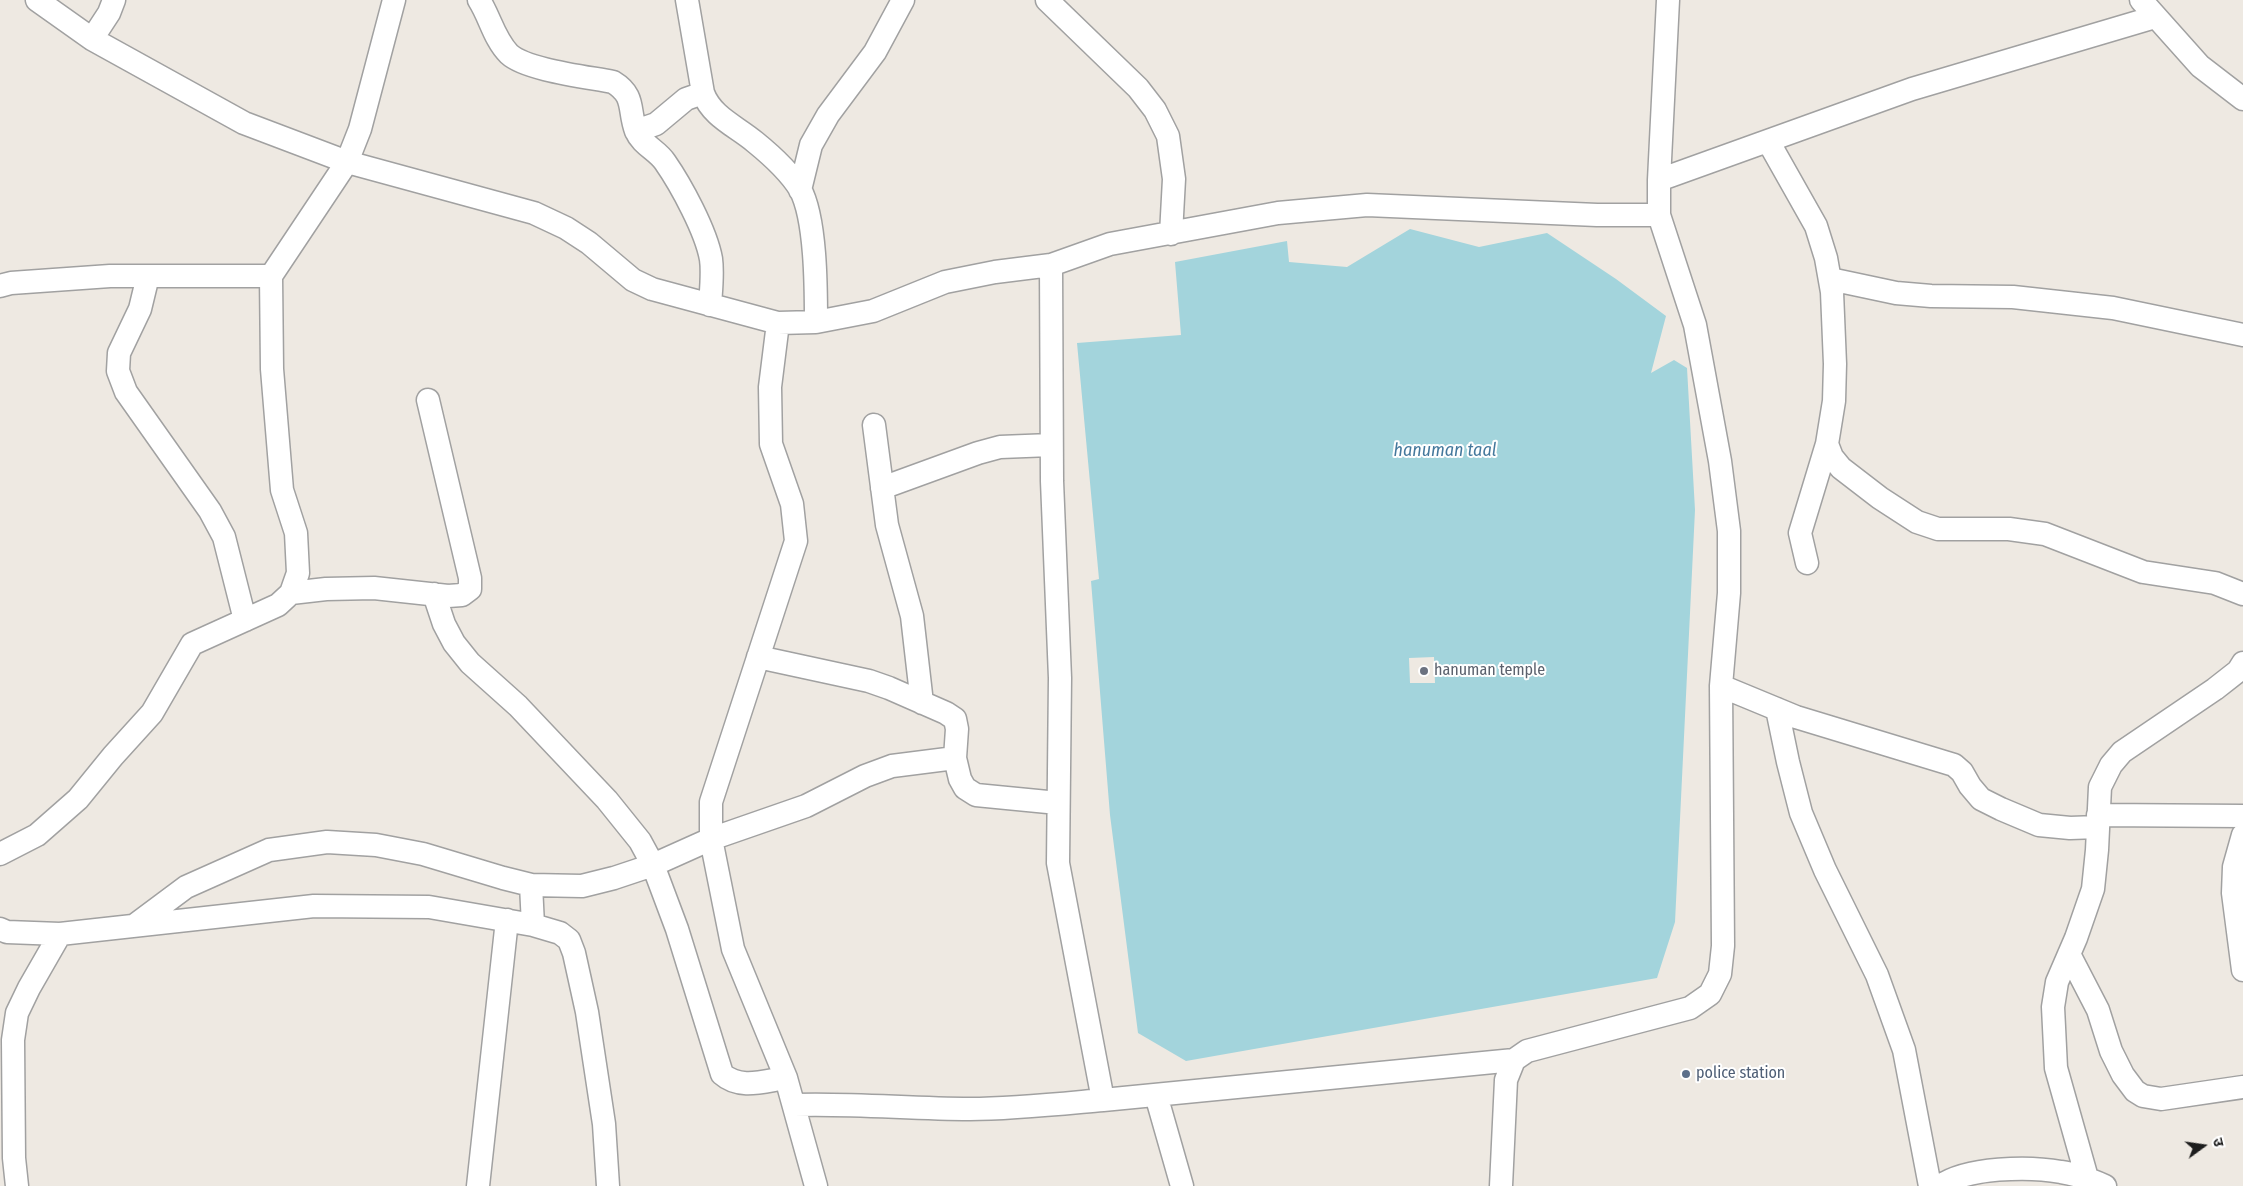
<!DOCTYPE html>
<html>
<head>
<meta charset="utf-8">
<style>
  body { margin:0 }
  #map { position:relative; width:2243px; height:1186px; overflow:hidden; background:#eee9e2; font-family:"Fira Sans Condensed","Noto Sans Devanagari",sans-serif }
  canvas { display:block }
  .north { position:absolute; left:2178px; top:1121px; width:50px; height:50px; -webkit-text-stroke:4px #fff; paint-order:stroke; rotate:76deg; font-size:14px; font-weight:700; line-height:20px; text-align:center; color:#1d1d1d }
  .north::after { content:''; display:block; margin:auto; width:18px; height:22px; background:#1d1d1d; clip-path:polygon(50% 0,100% 100%,50% 72%,0 100%) }
</style>
</head>
<body>
<div id="map">
<canvas width="2243" height="1186"></canvas>
<div class="north">उ</div>
</div>
<script>
const context = document.querySelector('canvas').getContext('2d');
context.lineJoin = 'round';
function fill(path, color) {
  context.fillStyle = color;
  context.fill(path, 'evenodd');
}
function strokePath(path, color, width, dash) {
  context.strokeStyle = color;
  context.lineWidth = width;
  context.lineCap = dash ? 'butt' : 'round';
  context.setLineDash(dash || []);
  context.stroke(path);
}
function drawText(font, color, halo, rows, align = 'center') {
  context.font = font + ' "Fira Sans Condensed",sans-serif';
  context.lineWidth = 4;
  context.setLineDash([]);
  context.textBaseline = 'middle';
  context.strokeStyle = halo;
  context.fillStyle = color;
  for (const [text, x, y, turn = 0] of rows) {
    context.save();
    context.translate(x, y);
    context.rotate((+turn || 0) * Math.PI / 180);
    context.textAlign = isNaN(turn) ? turn : align;
    if (halo) context.strokeText(text, 0, 0);
    context.fillText(text, 0, 0);
    context.restore();
  }
}
fill(new Path2D(`
  M1410 229 1479 247 1547 233 1616 279 1666 316 1651 373 1674 360 1687 368 1695 510 1675 922 1657 978 1186 1061 1138 1033 1110 815 1091 581 1099 579 1077 343 1181 335 1175 262 1287 241 1289 262 1347 267ZM1434 657 1435 683H1410L1409 658Z`), '#a3d4dc');
const minor = new Path2D(`
  M37 0 92 39 244 123 347 162 534 213 566 228 589 243 633 280 652 289 778 323 816 322 873 311 945 282 995 272 1051 265 1110 244 1278 213 1367 205 1597 215H1659
  M479 0C490 17 494 39 509 54 526 70 588 77 613 82 636 96 628 110 636 131 642 145 657 150 665 162 681 185 706 231 711 259 713 273 711 290 710 305
  M687 0 703 93C712 117 736 126 755 142 771 155 789 171 800 189 816 218 816 288 816 322
  M1047 0 1138 88 1155 110 1168 136 1174 179 1171 234
  M2141 0 2200 66 2243 99
  M92 39 109 13 114 0
  M636 131 656 124 686 99 703 93
  M1768 141 1816 226 1826 258 1832 292 1835 364 1834 401 1827 444 1832 457 1841 468 1880 498 1917 522 1938 529H2009L2045 534 2143 572 2215 583 2243 594
  M1659 180 1912 89 2155 17
  M800 190 811 145 828 115 875 52 903 0
  M1051 265 1052 481 1060 678 1058 863 1103 1100 1514 1060
  M148 276 140 309 119 353 118 371 126 392 210 511 224 537 245 620
  M1830 279 1896 293 1931 296 2013 297 2113 308 2243 335
  M0 286 11 283 110 276H271
  M778 323 770 387 771 444 792 504 796 541 711 802V839L733 949 786 1078 816 1186
  M874 425 887 525 912 616 922 703
  M882 488 978 453 1000 447 1051 445
  M1807 563 1800 533 1827 444
  M291 593 326 589 374 588 448 596 462 595 470 589V578L428 400
  M434 594 444 624 454 643 470 663 518 706 607 800 640 841 653 865 677 929 722 1074C740 1090 764 1081 786 1078
  M758 657 869 681 889 688 946 713 955 719 957 729 955 758 960 779 965 788 976 795 1058 803
  M1721 686 1796 717 1954 765 1962 772 1970 786 1981 799 2001 809 2039 825 2070 828 2098 827
  M1777 709 1788 762 1801 813 1825 870 1877 975 1904 1050 1930 1186
  M2098 815 2243 816
  M2243 835 2234 867 2233 893 2243 970
  M0 854 37 835 78 799 113 756 152 713 192 644 278 605 291 593 298 573 296 533 282 490 272 369 271 276 347 162 360 129 394 0
  M531 885 582 886 614 878 653 865 711 839 806 806 865 776 892 766 955 758
  M135 925 186 887 269 850 327 842 376 845 423 854 503 878 531 885 533 925
  M0 929 7 932 60 934 314 906 429 907 533 925 560 933 569 940 574 953 587 1012 604 1124 608 1186
  M2069 954 2098 1010 2111 1051 2123 1075 2135 1091 2143 1096 2161 1099 2243 1087
  M1156 1095 1182 1186
  M794 1105C853 1103 911 1109 970 1109 1014 1109 1059 1104 1103 1100
  M2087 1178 2056 1068 2053 1007 2057 982 2076 938 2093 889 2097 850 2100 787 2111 765 2122 752 2215 689 2238 671 2243 663
  M17 1186 14 1158 13 1040 17 1013 29 988 60 934
  M478 1186 507 920
  M1501 1186 1506 1080 1514 1060 1527 1051 1690 1008 1710 994 1720 974 1723 946 1721 686 1729 593V531L1720 461 1695 325 1659 215V180L1668 0
  M1940 1186C1967 1167 2029 1166 2061 1172 2076 1174 2091 1180 2105 1186`);
strokePath(minor, '#a1a1a1', 25);
strokePath(minor, '#fff', 22);
for (const [x, y, r, color] of [
  [1424,671,5,"#6b7280"],
  [1686,1074,5,"#5c6f8a"]
]) {
  const dot = new Path2D();
  dot.arc(x, y, r, 0, 2 * Math.PI);
  context.fillStyle = color;
  context.fill(dot);
  strokePath(dot, '#fff', 2);
}
drawText('16px', '#5b616d', '#fff', [
  ["hanuman temple",1434,671]
], 'left');
drawText('16px', '#4e5e75', '#fff', [
  ["police station",1696,1074]
], 'left');
drawText('italic 18px', '#44789c', '#fff', [
  ["hanuman taal",1445,451]
]);
</script>
</body>
</html>
